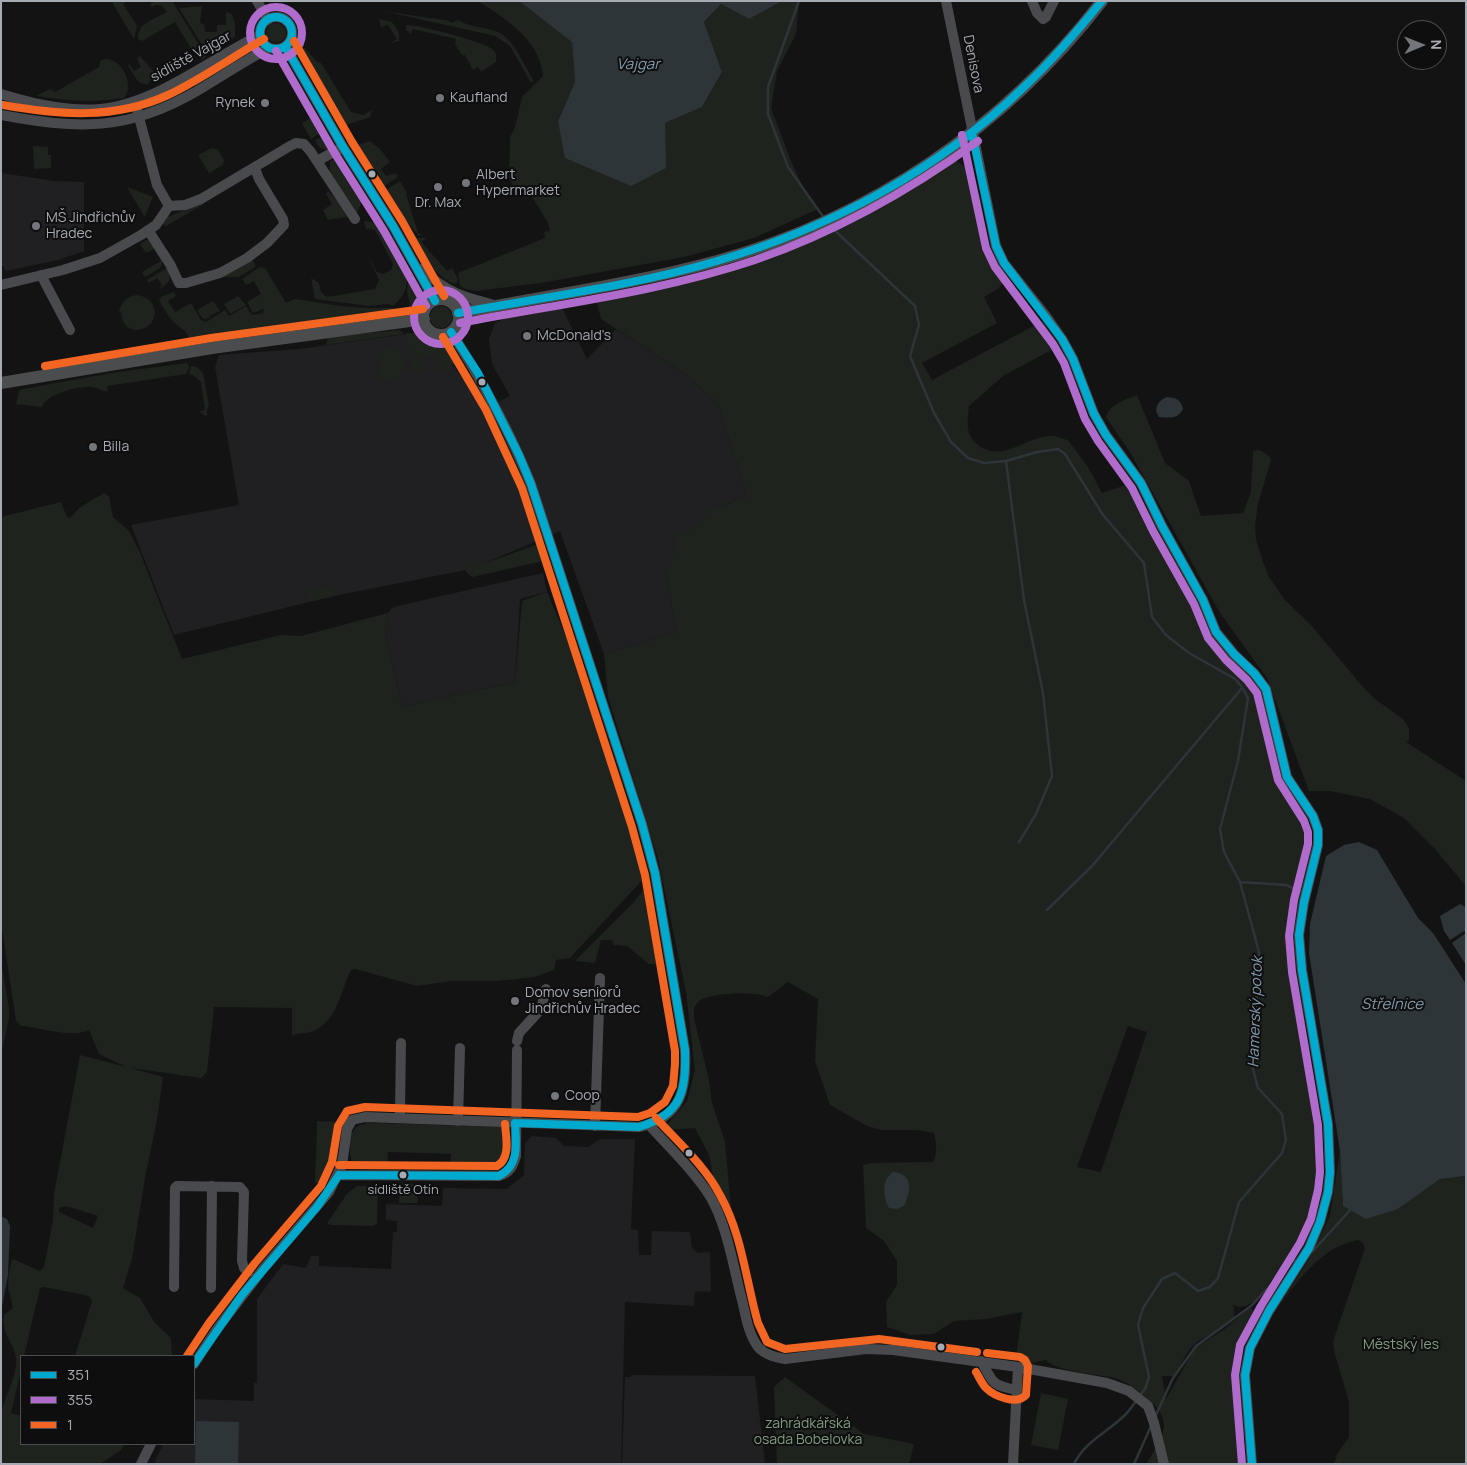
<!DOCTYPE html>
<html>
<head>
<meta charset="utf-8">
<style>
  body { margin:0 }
  #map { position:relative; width:1467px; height:1465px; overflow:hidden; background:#131314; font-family:Manrope,sans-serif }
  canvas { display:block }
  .frame { position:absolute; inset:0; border:2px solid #a6abb3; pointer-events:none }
  .legend { position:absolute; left:20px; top:1355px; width:175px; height:90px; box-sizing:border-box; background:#0e0e0f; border:1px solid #4b4d51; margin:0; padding:6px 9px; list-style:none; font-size:15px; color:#a6abb3 }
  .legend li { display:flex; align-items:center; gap:10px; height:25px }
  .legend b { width:25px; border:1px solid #4b4d51 }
  .north { position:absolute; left:1397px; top:20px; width:50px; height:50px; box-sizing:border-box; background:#0e0e0f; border:1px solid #4b4d51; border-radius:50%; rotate:89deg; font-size:14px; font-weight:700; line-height:20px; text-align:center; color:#a6abb3 }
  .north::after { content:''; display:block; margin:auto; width:18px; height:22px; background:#73767b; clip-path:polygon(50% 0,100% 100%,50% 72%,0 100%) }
</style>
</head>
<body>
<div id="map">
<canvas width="1467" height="1465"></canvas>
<div class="frame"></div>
<ul class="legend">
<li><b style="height:6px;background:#00a9ce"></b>351</li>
<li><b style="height:6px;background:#b06ccc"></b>355</li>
<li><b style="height:6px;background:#f26522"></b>1</li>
</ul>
<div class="north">N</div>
</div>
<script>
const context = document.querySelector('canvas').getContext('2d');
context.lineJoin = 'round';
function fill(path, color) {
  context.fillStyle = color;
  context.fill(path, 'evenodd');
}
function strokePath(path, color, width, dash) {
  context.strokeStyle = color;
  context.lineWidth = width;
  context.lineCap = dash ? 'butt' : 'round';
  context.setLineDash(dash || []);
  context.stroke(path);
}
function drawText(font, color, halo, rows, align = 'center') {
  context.font = font + ' Manrope,sans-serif';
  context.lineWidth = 4;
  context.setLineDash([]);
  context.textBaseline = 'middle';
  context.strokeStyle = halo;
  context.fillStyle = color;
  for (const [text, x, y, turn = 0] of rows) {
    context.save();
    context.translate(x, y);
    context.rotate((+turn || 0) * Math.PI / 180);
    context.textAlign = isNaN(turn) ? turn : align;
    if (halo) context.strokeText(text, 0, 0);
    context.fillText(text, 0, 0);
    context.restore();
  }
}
fill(new Path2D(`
  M1 173 54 181 84 182V251L58 260 6 271 1 263Z
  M562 308 587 359 616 329 685 374 718 405 747 496 717 508 667 576 676 632 604 654 560 531 471 569 334 596 174 635 131 525 239 505 215 367 219 355 299 349 407 334 437 345 461 376 471 373 490 406 510 396 492 364 489 339 495 323 508 317Z
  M543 573 547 592 520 599 515 682 402 707 385 631 388 613 393 607Z
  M531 1136 556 1138 564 1146 589 1147 595 1142 601 1139H635L631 1229 638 1230 639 1255H651L652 1231 690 1232 692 1248 698 1253 710 1252 711 1292 695 1291 694 1306 625 1302 621 1464H154L163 1444H194V1399L254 1401V1383H257V1299L283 1264 306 1268 311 1256H319V1266L391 1269 393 1232H397V1221L386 1220V1204L442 1206 443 1188 507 1189 524 1175 525 1144Z
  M631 1375 755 1376 765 1464H622L625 1377H631Z`), '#202022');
fill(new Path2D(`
  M127 1 123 4 137 26 134 39 113 4 112 1Z
  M155 1H172L206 56 203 60 201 59 194 50H192L175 22 142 41 138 39C137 23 155 19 167 12 163 6 159 2 152 7L150 4Z
  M478 1H519L572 41 575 82 558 121 665 123 702 107 722 72 704 22 721 4 749 19 782 1H799L796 34 777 71 771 108 791 161 803 187 809 198 818 209 754 238 684 257 547 282 477 291 465 289 460 286 458 273 545 238 544 232 550 231 548 223 529 192 524 194 520 188 515 189 509 178 510 137 515 127 522 97 543 76C540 40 506 19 478 1Z
  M202 6 200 23 204 24 205 32H217V25H226V12L232 14 235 24V37L219 47 216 43 211 46 213 50 207 53 179 8Z
  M269 8 299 13 302 19 291 20Z
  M383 11 450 21 451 23 458 20C471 28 486 27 500 33 514 40 525 67 534 81L531 83 510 46 495 36Z
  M379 19 392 22 399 33V41L391 43 397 39 388 25 381 27Z
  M266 33a10 10 0 1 1 20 0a10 10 0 1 1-20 0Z
  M406 25C419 25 482 41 492 49 496 52 497 57 496 62L481 72 478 67 473 70 465 55H462L455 44 456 39 413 29 411 34 406 30Z
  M305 27 300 50 296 52C290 42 294 31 305 27Z
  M252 44 257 51 196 86 190 79Z
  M304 48H305L317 62 321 63 351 112 363 115 372 110 370 117 346 125 342 124 301 57Z
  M140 56 154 72 153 77 147 85 143 83 142 84 137 80 128 66 129 64 134 71 141 67 137 59Z
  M105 59C122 58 135 85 124 98 94 103 66 101 36 96L50 89 55 92 99 67 100 61Z
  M185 82H187L192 88 184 94 145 110 146 104 166 94Z
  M311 118H317L324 130 311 139 302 123Z
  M327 134 331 139V146L327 150C320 150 318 146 315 140Z
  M370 141 380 149 390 162 381 169 386 176 396 173 398 177 384 186 379 180 381 178 377 171 375 172 365 164 357 150 361 144Z
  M33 146 48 147V155H51V168L34 169Z
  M212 148 218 150 224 160 223 165 209 173 198 155Z
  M336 157 339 158 364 197 357 213 330 172V162Z
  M957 161 970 171 982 202 977 208 987 251 1003 283 999 288 984 297 997 323 922 363 932 380 1043 321 1059 346 1003 376 969 406C967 424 965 436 981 447 1003 462 1029 435 1052 436 1057 436 1063 439 1068 440L1088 467 1102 493 1129 484 1155 520 1232 656 1251 678 1266 704 1289 783 1308 818 1314 850 1300 961 1306 1034 1310 1047 1308 1061 1309 1072 1317 1092 1324 1154 1321 1194 1308 1231 1258 1299 1246 1306 1240 1307 1233 1305C1233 1307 1235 1313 1234 1316 1229 1331 1206 1334 1196 1343 1186 1351 1181 1365 1175 1376H1162L1166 1399 1195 1348 1225 1329 1250 1307 1257 1315 1242 1350 1240 1374 1244 1427V1464H1146C1160 1441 1176 1423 1150 1401 1140 1393 1128 1381 1115 1378 1098 1374 1057 1372 1046 1360 1034 1362 1026 1366 1016 1358L1022 1312 986 1319 954 1321 934 1334 910 1335 887 1327 886 1302 897 1285V1261L884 1241 866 1228 863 1165 871 1163 933 1162C938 1154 936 1142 934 1133L917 1130H882L867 1126 830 1105 815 1061 818 999 788 982 768 997C754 991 716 993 702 999 698 1001 696 1005 694 1008V1018L709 1080 712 1103 725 1142 732 1220 718 1203 709 1155 695 1128 667 1130 665 1127 687 1101 695 1070 686 992 658 859 608 697 604 654 676 632 667 576 677 538 717 508 747 496 718 405 685 374 601 319 597 303 615 293 719 271 783 253 839 230 903 193 945 165ZM1128 1026 1147 1032 1101 1172 1077 1167Z
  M400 181 407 193 406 194 418 233 423 236 418 235 406 221 386 190Z
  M127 187 153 197 145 216H144Z
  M328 191 338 201 347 217 328 220 323 210 332 204 326 194Z
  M202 203 204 204 166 226 162 224 167 217Z
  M364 221 379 223C385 230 389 239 394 247 406 268 416 287 393 306L388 304 369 306 315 299 311 278 319 283 321 292 327 297 375 289 379 280 367 254 377 272 383 274 391 270 393 264 375 230 366 229Z
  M406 227 417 238H427L422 241 424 245 447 271 452 268 458 279 456 284C435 280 417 244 406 227Z
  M150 238 163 261 160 268 145 277 142 272 161 261 154 249 146 253 140 244Z
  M251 258 255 264V267L239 277H220Z
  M404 258 421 291 423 297 420 307 412 312 407 292 409 275Z
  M260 267 265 268 286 303 295 299C320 302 345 308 369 308 382 308 397 306 408 313L368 319 349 317 192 344 186 332 172 321 159 301 161 297 174 292 176 296 168 301 175 312 191 303 201 320 206 322 225 310 229 316 246 306 252 315 263 313 264 309 253 313 247 302 261 294 254 281 246 285 242 279Z
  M167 268C172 277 171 282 161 288L160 287 162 285 157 278 149 283 147 280Z
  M137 295C144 296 150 299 153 305 164 328 123 344 121 312H119C121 302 127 296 137 295Z
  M238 296 246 305 230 314 224 304Z
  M213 301 220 311 209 316 210 318 203 319 197 310Z
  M430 317a11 11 0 1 1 22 0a11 11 0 1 1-22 0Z
  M400 330 404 334 326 345 328 337Z
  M406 333 421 334 429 339 441 343 459 359 465 370 459 362 435 371 434 367 438 365 432 354 421 359 422 362H426L416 375 410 362Z
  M394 348C405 350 404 361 407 370L401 371V377L380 381 377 353 381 350Z
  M188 363 189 369 186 374 107 386 108 391C102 392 99 388 93 387 81 385 45 394 42 407L16 404 19 391 23 389 117 372Z
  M191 366 197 367 203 373 209 406 207 409V416L202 414 200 411 205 410 201 382 194 376 189 374Z
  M1137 395 1165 463 1189 481 1201 516 1243 513 1251 492 1253 451 1260 450 1269 456 1271 460 1258 504 1255 526 1256 539 1263 562 1269 577 1285 600 1310 624 1364 688 1375 699 1403 719 1409 728V740L1406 742 1466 781V886L1434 848 1404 818 1370 799 1330 791H1309L1267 678 1220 613 1131 454 1106 417C1110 404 1125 400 1137 395Z
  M104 493 109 496 113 517 129 531 141 555 182 659 281 635 301 636 388 613 385 631 402 707 515 682 522 601 547 592C587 684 619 778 648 874L570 958 556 960 554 970 535 977 496 981H452L417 986 355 969 351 970C340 992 338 1022 311 1032 305 1034 300 1032 292 1036V1008L214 1007 207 1072 201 1078 131 1068 163 1077 157 1120 145 1178 132 1259 123 1288 140 1298 155 1323 171 1338 172 1356H75L92 1301 90 1297 85 1295 44 1287 40 1288 24 1356H21V1370L11 1413 21 1416V1444H124L121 1450 100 1464H1C1 1449 0 1423 2 1410 6 1392 17 1378 16 1358 15 1345 0 1332 4 1315L13 1308C12 1302 11 1298 9 1292 7 1285 9 1265 13 1259L40 1271 44 1267 53 1220 54 1194 80 1055 126 1067 99 1054 89 1030C71 1039 41 1027 21 1026L16 1021 1 922V517L61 502 67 517 70 518 79 508ZM66 1206 98 1216 93 1228 59 1212V1208Z
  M540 540 546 553 543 560 539 562 472 577 466 572 465 565 468 562 478 560 480 565 536 545Z
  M321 587H330L334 596 309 602V592Z
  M650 882 664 965 649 964 627 946 614 945 612 940H601L595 963 575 961 632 904Z
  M1 961 9 1008V1018L1 1056Z
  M317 1121 338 1122V1158L326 1184 315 1183Z
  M369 1123 507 1127 510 1131 507 1161 504 1169 497 1172 450 1170 451 1154 388 1152 387 1169H361L353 1165C349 1153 346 1134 358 1126 361 1124 366 1124 369 1123Z
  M1340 1151 1343 1206 1398 1209 1440 1179 1466 1176V1464H1333L1336 1459 1337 1454 1349 1437V1402L1334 1351 1333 1341 1365 1248 1362 1242 1358 1240C1318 1247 1291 1289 1270 1320L1308 1261 1330 1216Z
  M410 1182 417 1188 418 1203H399L400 1183Z
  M357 1186H377L378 1187 377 1224 372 1226 330 1225 327 1223 347 1194Z
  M785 1377 864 1434 914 1444 909 1464H777L774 1387Z
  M1041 1393 1068 1399 1058 1450 1031 1445Z`), '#1e231e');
fill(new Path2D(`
  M519 1H782L749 19 721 4 704 22 722 72 702 107 665 123 666 168 631 186 565 158 558 121 575 82 572 42Z
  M1167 397C1176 398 1181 399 1183 409 1178 419 1170 418 1159 417L1156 411C1157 403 1160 400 1167 397Z
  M1359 842 1377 850 1418 918 1433 933 1466 984V1176L1440 1179 1398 1209 1366 1219 1343 1206 1340 1151 1309 953 1310 924 1326 856 1344 845Z
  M1460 904 1466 907V930L1450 940 1444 931 1440 916Z
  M1466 933V965L1452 943Z
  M893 1172C914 1174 911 1191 904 1206L897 1209 889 1208C883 1196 881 1181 893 1172Z
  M1 1216 7 1219 10 1226 8 1275 1 1312Z
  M196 1421 239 1422 238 1464H195Z`), '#2d3539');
strokePath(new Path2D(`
  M799 1 768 87V114L788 167 824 218
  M829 225 915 306 919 325 910 356 934 413 951 442 968 458 984 463 1006 461 1037 452 1058 449 1065 454 1103 515 1144 563 1152 617 1166 635 1189 653 1235 679 1242 687 1248 698 1238 761 1220 829 1224 852 1240 882 1259 952 1253 1069 1258 1088 1282 1114 1286 1140 1282 1153 1239 1202 1218 1278 1210 1287 1198 1291 1175 1273 1162 1279 1143 1308 1138 1325 1149 1377 1145 1389 1140 1395
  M1006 461 1024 600 1043 693 1052 776 1036 814 1019 842
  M1240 882 1286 885 1304 893
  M1047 910 1092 866 1242 688
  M1312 1252 1352 1208
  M1155 1417 1173 1378 1196 1346 1251 1306 1292 1262 1298 1259
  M1074 1464C1085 1441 1108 1432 1125 1415 1129 1411 1133 1405 1137 1400
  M1134 1464 1151 1426`), '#2d3539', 2.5);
strokePath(new Path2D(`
  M257 1 268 20
  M946 1 996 246 1004 263 1046 316 1062 339 1073 359 1094 414 1106 435 1141 483 1162 526 1203 600 1216 632 1234 654 1254 673 1266 689 1287 777 1313 816 1318 830V845L1304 902 1299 935 1302 970 1328 1124 1330 1172 1328 1192 1320 1222 1309 1248 1269 1311 1250 1348 1245 1375 1252 1464
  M1032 1 1037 13 1043 19 1046 17 1054 1
  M260 33a16 16 0 1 1 32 0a16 16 0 1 1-32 0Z
  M285 46 343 147 393 226 435 301
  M1 94C37 105 80 115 118 106 166 95 215 57 260 35
  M135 102 157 185 169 206 185 205 201 199 290 146 296 143 304 144 311 152 355 219
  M1 115C78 129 127 132 197 91 221 77 244 61 269 48
  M317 161 343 147
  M148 230 170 264 179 283H186L220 273 247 258 267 243 284 225 283 219 259 179 255 168
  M421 269C449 293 459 296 494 305
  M41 275 70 330
  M1 285 63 270 100 258 141 235 156 225 169 206
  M517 1041 519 1033 541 1009 546 989
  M400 1113 401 1043
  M458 1121 460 1048
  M649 1125C668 1146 697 1174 711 1198 728 1228 734 1271 743 1304 746 1318 749 1335 758 1347 765 1355 775 1357 785 1359L866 1349 893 1350 1018 1367 1107 1383 1129 1391 1148 1406 1154 1423 1164 1464
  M595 1126 600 978
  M339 1175 499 1176C510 1173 513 1166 516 1156L517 1050
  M174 1287 175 1188 177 1186 240 1187 244 1192 242 1261 244 1268 248 1272
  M211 1288 212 1186
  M981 1361C994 1383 990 1385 1017 1390
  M194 1364 217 1329 263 1269 329 1192 342 1165 347 1129 352 1120 365 1117 639 1127C682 1118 687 1088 685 1050L655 873 642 824 531 484C509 430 482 380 451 332
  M141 1464 151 1444
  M1013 1464 1018 1367`), '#484a4d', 10);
strokePath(new Path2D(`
  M423 317a18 18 0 1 1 36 0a18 18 0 1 1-36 0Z
  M458 313C545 296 633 284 717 261 871 218 1005 127 1102 1
  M1 383 212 348 424 319`), '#4b4c4e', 12);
strokePath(new Path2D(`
  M260 33a16 16 0 1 1 32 0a16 16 0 1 1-32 0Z
  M285 46 343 147 393 226 435 301
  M972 133 996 246 1004 263 1062 339 1073 359 1094 414 1106 435 1141 483 1162 526 1203 600 1216 632 1234 654 1254 673 1266 689 1287 777 1313 816 1318 830V845L1304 902 1299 935 1302 970 1328 1124 1330 1172 1328 1192 1320 1222 1309 1248 1269 1311 1250 1348 1245 1375 1252 1464
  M458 313C544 297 633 286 717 261 830 228 938 170 1023 88 1052 61 1077 31 1102 1
  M451 332 478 373 519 455 531 484 642 824 655 873 685 1050C686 1092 682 1114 639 1127L515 1123
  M339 1175 499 1176C520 1165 516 1143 515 1123
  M194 1364 242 1295 317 1207 339 1175`), '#00a9ce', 8);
strokePath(new Path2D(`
  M250 33a26 26 0 1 1 52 0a26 26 0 1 1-52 0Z
  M276 51 334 152 384 231 426 306
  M962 135 986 248 995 267 1053 344 1064 363 1085 419 1098 441 1132 488 1153 531 1194 604 1208 638 1226 660 1247 680 1257 693 1278 780 1304 821 1308 832V844L1294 900 1289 936 1292 972 1318 1125 1320 1172 1318 1190 1311 1219 1300 1243 1261 1306 1240 1345 1235 1375 1242 1464
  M414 317a27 27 0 1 1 54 0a27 27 0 1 1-54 0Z
  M460 323C558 304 660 292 755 260 836 232 909 191 978 141`), '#b06ccc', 8);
strokePath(new Path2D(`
  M294 41 352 142 402 221 444 296
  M3 105C59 115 114 120 168 95 202 79 232 57 264 39
  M45 366 211 338 423 309
  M656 1118C678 1142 705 1166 720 1195 742 1234 746 1281 758 1323L767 1342 785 1349 879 1339 977 1352
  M339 1165 497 1166C511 1158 506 1137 505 1124
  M187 1356 209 1323 255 1263 321 1186 332 1162 338 1126 347 1111 365 1107 638 1117 650 1113 665 1102 673 1086 675 1064V1051L645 875 632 827 522 488 486 410 443 337
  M976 1372C979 1377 982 1384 986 1388 995 1397 1017 1405 1026 1395L1028 1366 1025 1360 1020 1357 987 1353`), '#f26522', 8);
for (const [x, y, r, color] of [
  [440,98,5,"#73767b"],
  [265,103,5,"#73767b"],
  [372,174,4.5,"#a6abb3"],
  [466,183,5,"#73767b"],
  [438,187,5,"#73767b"],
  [36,226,5,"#73767b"],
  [527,336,5,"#73767b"],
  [482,382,4.5,"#a6abb3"],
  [93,447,5,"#73767b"],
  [515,1001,5,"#73767b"],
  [555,1096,5,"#73767b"],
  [689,1153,4.5,"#a6abb3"],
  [403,1175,4.5,"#a6abb3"],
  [941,1347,4.5,"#a6abb3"]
]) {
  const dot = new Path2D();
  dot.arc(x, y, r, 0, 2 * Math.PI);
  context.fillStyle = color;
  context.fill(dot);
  strokePath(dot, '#0e0e0f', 2);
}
drawText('13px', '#a6abb3', '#0e0e0f', [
  ["sídliště Otín",403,1190]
]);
drawText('14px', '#a6abb3', '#0e0e0f', [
  ["sídliště Vajgar",191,57,-29],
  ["Denisova",973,64,79]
]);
drawText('14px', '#a6abb3', '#0e0e0f', [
  ["Kaufland",450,98],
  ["Rynek",255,103,"right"],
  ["Albert",476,175],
  ["Hypermarket",476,191],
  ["Dr. Max",438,203,"center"],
  ["MŠ Jindřichův",46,218],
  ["Hradec",46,234],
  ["McDonald's",537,336],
  ["Billa",103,447],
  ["Domov seniorů",525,993],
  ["Jindřichův Hradec",525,1009],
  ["Coop",565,1096]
], 'left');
drawText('14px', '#809c80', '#0e0e0f', [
  ["Městský les",1401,1345],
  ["zahrádkářská",808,1424],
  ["osada Bobelovka",808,1440]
]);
drawText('italic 15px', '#829baa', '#0e0e0f', [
  ["Vajgar",638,65],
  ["Střelnice",1392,1005],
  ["Hamerský potok",1256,1012,-88]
]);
</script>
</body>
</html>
